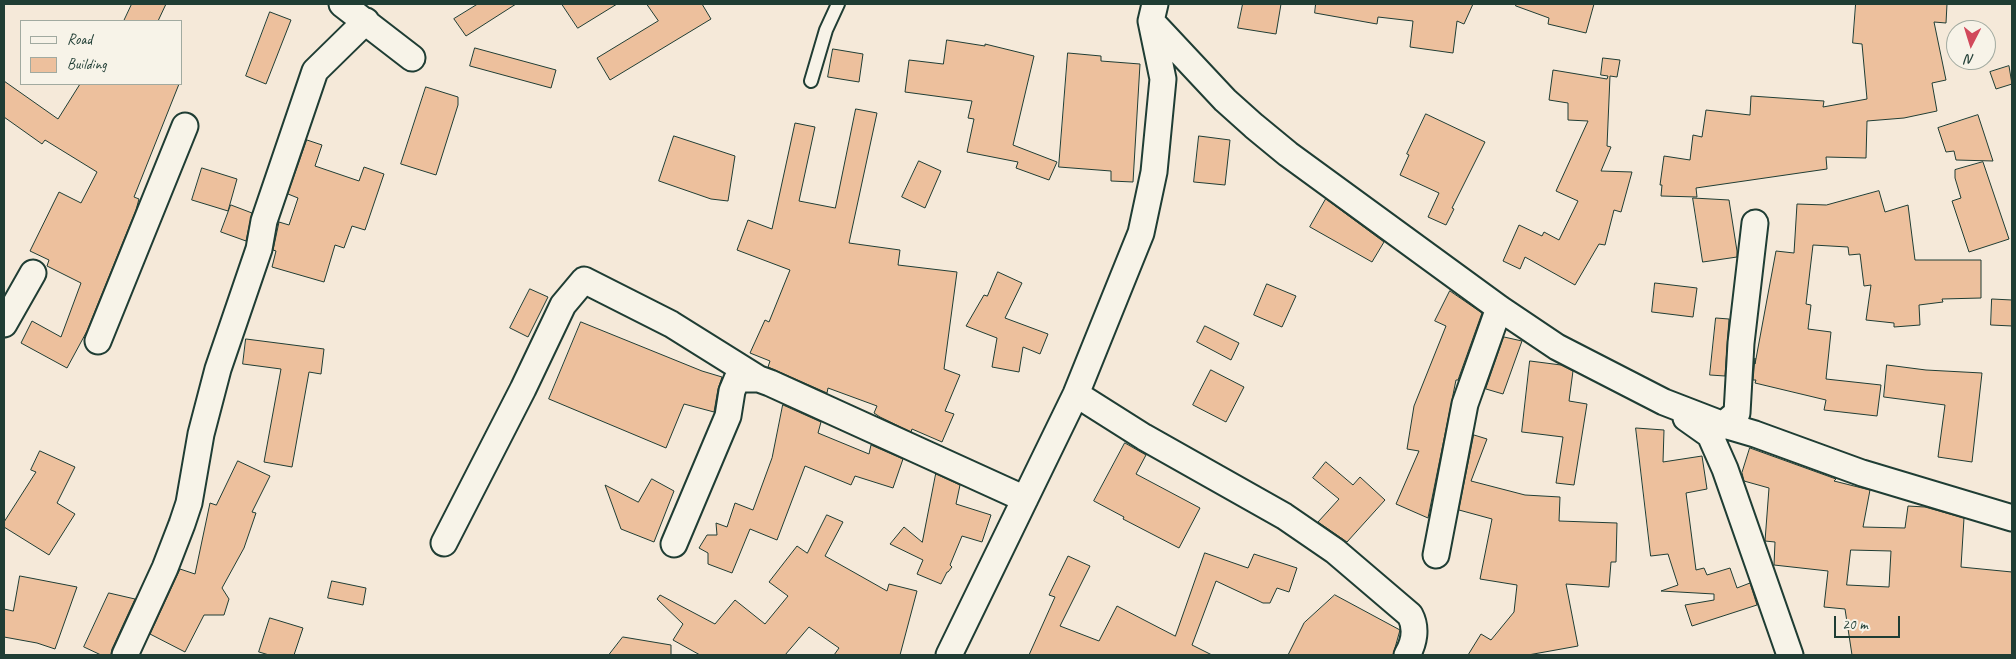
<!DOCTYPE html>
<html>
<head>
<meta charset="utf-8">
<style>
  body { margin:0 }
  #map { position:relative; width:2016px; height:659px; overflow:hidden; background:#f5e9d9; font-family:Caveat,sans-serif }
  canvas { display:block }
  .frame { position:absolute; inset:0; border:5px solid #1f3d34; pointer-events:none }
  .legend { position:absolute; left:20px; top:20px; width:162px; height:65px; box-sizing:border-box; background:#f7f3e8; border:1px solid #a1aaa0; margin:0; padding:6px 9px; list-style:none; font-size:15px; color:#1f3d34 }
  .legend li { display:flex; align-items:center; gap:10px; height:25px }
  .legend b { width:25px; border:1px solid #a1aaa0 }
  .north { position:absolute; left:1946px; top:20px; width:50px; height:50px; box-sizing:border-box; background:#f7f3e8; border:1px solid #a1aaa0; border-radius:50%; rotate:185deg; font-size:14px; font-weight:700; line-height:20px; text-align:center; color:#1f3d34 }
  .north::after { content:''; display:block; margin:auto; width:18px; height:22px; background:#d1495b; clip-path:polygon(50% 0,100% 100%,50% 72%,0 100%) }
  .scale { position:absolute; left:1834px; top:616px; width:66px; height:22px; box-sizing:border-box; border:2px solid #1f3d34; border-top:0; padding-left:6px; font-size:15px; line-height:18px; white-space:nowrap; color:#1f3d34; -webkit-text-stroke:4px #f7f3e8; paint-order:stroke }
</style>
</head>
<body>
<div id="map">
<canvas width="2016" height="659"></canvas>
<div class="frame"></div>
<ul class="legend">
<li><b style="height:6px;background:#f7f3e8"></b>Road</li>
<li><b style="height:14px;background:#edc09d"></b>Building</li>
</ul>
<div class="north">N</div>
<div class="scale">20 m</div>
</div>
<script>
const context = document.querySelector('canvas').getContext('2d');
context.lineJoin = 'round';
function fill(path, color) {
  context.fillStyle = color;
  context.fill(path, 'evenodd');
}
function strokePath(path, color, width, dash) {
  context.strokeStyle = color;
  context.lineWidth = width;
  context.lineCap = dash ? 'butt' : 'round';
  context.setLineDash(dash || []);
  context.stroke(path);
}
const building = new Path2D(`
  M132 4H166L158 21H124Z
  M478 4H516L466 36 454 19Z
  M562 4H617L578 28Z
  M647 4H702L711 19 610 80 597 58 658 21Z
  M1243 4H1281L1276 34 1238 28Z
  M1316 4H1473L1464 24 1457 21 1453 53 1410 47 1413 21 1378 17 1377 24 1315 13Z
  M1516 4H1594L1586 33 1548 24 1549 18 1516 6Z
  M1856 4H1947L1946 23 1934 22 1946 80 1932 83 1937 111 1904 118 1867 121 1866 158 1826 157 1827 169 1696 188 1697 197 1661 196 1662 185H1660L1664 156 1690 160 1693 135 1702 137 1706 110 1750 115 1751 96 1824 101 1823 107 1867 99 1862 44 1853 43Z
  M270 12 291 20 266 84 246 76Z
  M947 40 985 46V44L1034 56 1013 145 1057 162 1049 180 1016 168 1018 162 967 152 974 119 968 118 972 101 905 92 909 60 943 64Z
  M475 48 556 70 551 88 470 66Z
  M833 49 863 54 859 82 828 77Z
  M1068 53 1101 56V61L1140 64 1133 182 1111 181V171L1059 167Z
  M1603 58 1620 60 1617 77 1610 76 1607 146 1611 147 1601 171 1632 172 1621 212 1614 210 1605 245 1599 244 1575 285 1525 257 1520 269 1503 261 1519 225 1542 236 1544 232 1559 240 1578 201 1556 191 1588 121 1568 120V103L1549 100 1553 70 1607 79 1608 76 1601 75Z
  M2009 66 2012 84 1996 89 1990 72Z
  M4 81 58 119 80 84H179L134 197 139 199 136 210 87 331 67 368 21 343 32 321 61 337 81 283 47 266 49 260 30 251 59 192 81 203 97 172 45 140 42 144 4 117Z
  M426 87 458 97V105L436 175 401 164Z
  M856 109 877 113 849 243 900 250 898 265 957 272 944 369 960 375 945 411 954 414 942 442 912 429 911 432 880 417 874 413 877 406 828 388 827 393 768 367 770 361 750 353 765 320 769 322 790 270 737 250 748 220 772 229 795 123 815 127 799 201 835 208Z
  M1426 114 1485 142 1452 208 1454 209 1446 225 1428 217 1439 193 1400 175 1409 155 1407 154Z
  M1978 115 1993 161 1956 160 1954 151 1946 152 1938 128Z
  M674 136 735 156 728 201 711 199 659 181Z
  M1199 136 1230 140 1225 185 1194 182Z
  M307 140 322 145 315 166 359 181 364 167 384 174 365 230 352 226 344 248 335 245 324 282 272 267 276 251 273 250 279 222 289 225 298 198 288 194Z
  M919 161 941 171 925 208 902 197Z
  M1983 162 2009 239 1969 252 1952 201 1961 198 1955 178V170Z
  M202 168 237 179 228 211 192 200Z
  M1879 191 1885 212 1908 205 1915 260H1981V298L1942 299 1943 302 1919 305 1920 325 1894 327V323L1866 320 1871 285 1864 286 1860 254 1849 255 1848 247 1813 245 1806 304 1811 305 1808 329 1831 332 1826 379 1881 385 1877 416 1824 410 1826 400 1755 383 1756 380H1753L1755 358V364L1776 251 1794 253 1797 204 1826 205Z
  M1693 198 1729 200 1737 251V257L1703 262Z
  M1326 199 1384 242 1372 262 1310 227Z
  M231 205 252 213 246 241 221 232Z
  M998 272 1022 283 1005 318 1048 334 1040 354 1023 347 1019 372 992 367 997 338 966 326 984 295 987 296Z
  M1655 283 1697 288 1693 317 1652 312Z
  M1267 284 1296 296 1282 327 1254 315Z
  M530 289 548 297 528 337 510 328Z
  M1450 291 1482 313 1458 380H1456L1428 518 1396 504 1419 451 1407 449 1414 406 1446 326 1435 321Z
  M1992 299 2012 300V326L1991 325Z
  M1716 318 1729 319 1725 376 1710 375Z
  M581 322 702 371 722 377 718 389 714 412 684 404 666 448 549 399Z
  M1205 326 1239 343 1231 360 1197 342Z
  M1504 337 1522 341 1503 394 1486 389Z
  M246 339 324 349 321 374 309 372 292 467 264 462 281 369 243 364Z
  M1530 361 1561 365 1573 371 1569 401 1587 404 1574 485 1556 483 1563 437 1522 432Z
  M1887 365 1926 370 1982 373 1972 462 1938 457 1945 405 1884 397Z
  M1211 370 1244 387 1226 422 1193 405Z
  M783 405 821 422 818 433 869 454 871 445 903 459 893 488 855 476 851 485 805 466 777 540 750 529 732 573 708 564V553L699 548 707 535H717L716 523 727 527 735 503 753 510 772 458Z
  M1636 428 1664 430 1663 462 1702 456 1707 489 1686 493 1696 570 1704 568 1707 575 1730 568 1737 588 1750 583 1757 605 1692 626 1685 605 1714 600V594L1661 591 1678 585 1668 554 1651 556Z
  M1474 435 1487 439 1471 481 1525 495 1560 497 1559 521 1617 523 1616 562H1611L1609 587 1566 584 1578 646 1528 655H1468L1481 634 1491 640 1514 612 1517 585 1480 579 1492 519 1459 510Z
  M1125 443 1146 455 1136 474 1200 508 1179 548 1123 519 1124 517 1094 501Z
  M1750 448 1836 479 1834 481 1870 490 1863 527 1905 528 1908 506 1925 507 1964 518 1961 567 2012 572V655H1852L1845 609 1824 607 1828 571 1774 565 1775 542 1765 541 1769 488 1744 481 1742 473ZM1851 550 1891 551 1889 587 1847 585Z
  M40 451 75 467 57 503 75 514 49 555 4 527V522L36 472 31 470Z
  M238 461 270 476 252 512 256 513 244 548 222 588 229 599 224 615H204L185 652 150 634 180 569 195 574 210 503 216 505Z
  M1326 462 1353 485 1360 477 1385 500 1347 542 1318 522 1339 499 1313 478Z
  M936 474 960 485 956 504 991 515 982 542 962 536 950 565 952 567 948 572H947L941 584 917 574 923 560 890 544 904 527 922 542Z
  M652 479 674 491 654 542 621 529 605 485 638 502Z
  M827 515 843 522 825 556 887 591 889 584 917 591 900 655H834L839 648 809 627 785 655H700L673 640 683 624 657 599 660 595 715 624 735 600 765 624 788 596 769 582 797 546 807 553Z
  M1205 553 1248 568 1254 554 1297 568 1289 592 1277 588 1270 603H1263L1216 581 1192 645 1212 655H1029L1055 597 1049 595 1068 556 1090 566 1060 626 1099 641 1117 606 1175 636Z
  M20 576 77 587 55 649 37 643 4 637V609L13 611Z
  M332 581 366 588 363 605 328 598Z
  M109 593 135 599 112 649 111 655H101L84 647Z
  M1335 595 1400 630 1393 655H1288L1304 623Z
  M270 618 303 628 294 655H269L259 652Z
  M623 637 671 645V655H609Z`);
fill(building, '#edc09d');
strokePath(building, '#1f3d34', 1);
const service = new Path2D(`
  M811 81 826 30 838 4`);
const minor = new Path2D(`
  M342 4 412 58
  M1151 21 1225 100 1254 126 1288 154 1499 308 1557 347 1664 402 1721 424 1755 434 1862 473 2012 518
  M4 324 33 273
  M98 341 185 126
  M1076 394 1144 437 1284 516 1335 551 1410 615C1417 628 1414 643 1407 655
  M1686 418 1710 435 1725 469 1790 655
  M1713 433 1737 413 1741 343 1755 223
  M444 543 523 389 563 305 584 280 671 324 759 379
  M674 544 728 416 732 391 737 379H759L770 383 1025 499
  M1436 555 1465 404 1499 308
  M125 655 165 568 182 524 189 503 201 434 218 369 259 249 264 221 315 71 366 21
  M949 655 1076 394 1141 233 1154 172 1163 79 1151 21 1155 4`);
strokePath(service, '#1f3d34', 16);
strokePath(minor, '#1f3d34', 29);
strokePath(service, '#f7f3e8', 12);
strokePath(minor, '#f7f3e8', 25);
</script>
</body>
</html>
